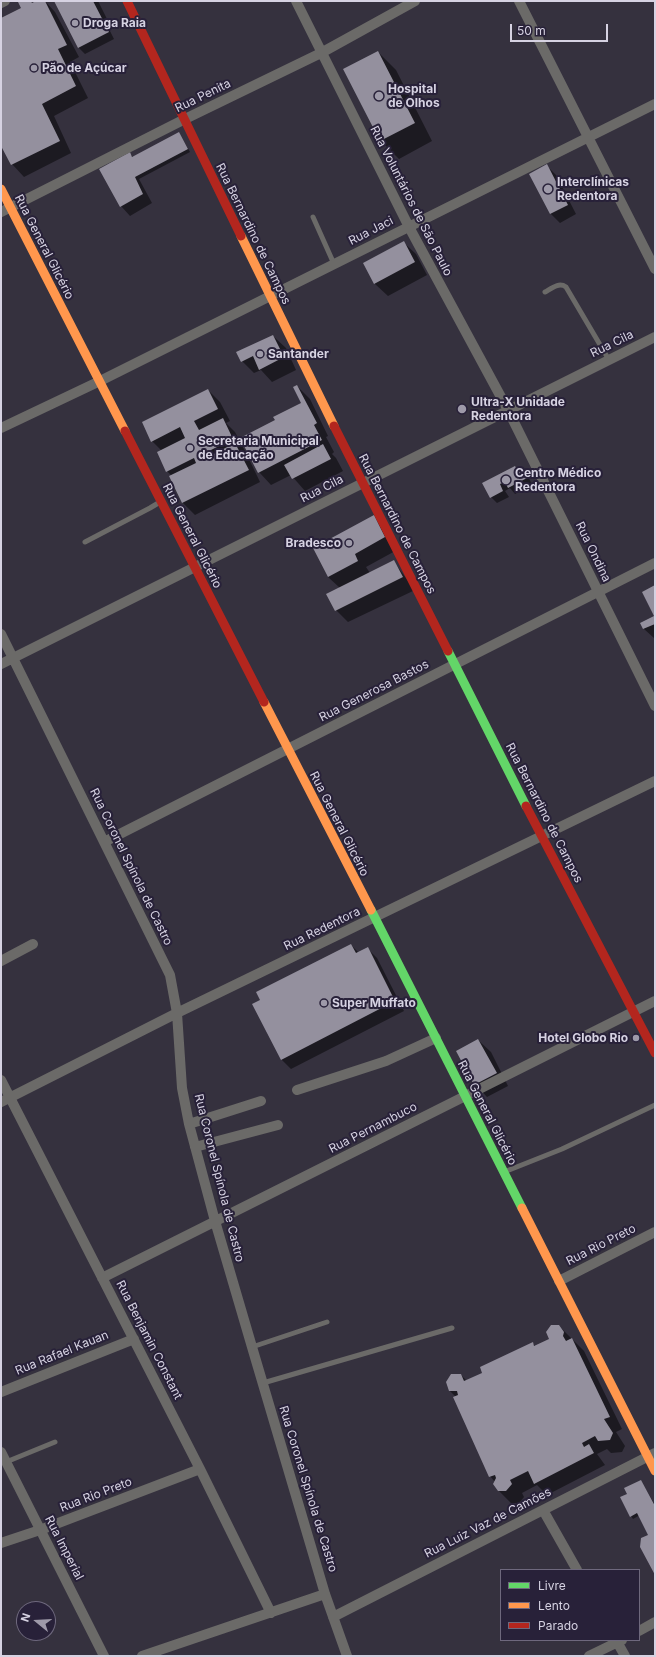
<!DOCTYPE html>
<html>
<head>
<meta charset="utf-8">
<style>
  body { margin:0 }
  #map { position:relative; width:656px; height:1657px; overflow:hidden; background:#35313e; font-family:Inter,sans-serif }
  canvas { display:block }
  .frame { position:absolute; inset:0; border:2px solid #d6d2e2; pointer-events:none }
  .legend { position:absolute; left:500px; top:1569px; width:140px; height:72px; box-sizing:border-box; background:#282139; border:1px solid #6e687d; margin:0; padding:5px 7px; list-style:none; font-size:12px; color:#d6d2e2 }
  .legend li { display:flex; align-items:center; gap:8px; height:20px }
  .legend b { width:20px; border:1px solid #6e687d }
  .north { position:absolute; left:16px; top:1601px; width:40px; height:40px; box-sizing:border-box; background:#282139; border:1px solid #6e687d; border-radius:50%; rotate:288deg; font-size:11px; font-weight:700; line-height:16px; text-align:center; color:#d6d2e2 }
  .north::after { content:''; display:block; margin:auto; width:14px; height:18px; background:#9e9aa9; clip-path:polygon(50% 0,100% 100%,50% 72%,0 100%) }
  .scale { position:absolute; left:510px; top:24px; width:98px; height:18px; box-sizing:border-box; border:2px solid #d6d2e2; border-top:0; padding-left:5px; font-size:12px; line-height:14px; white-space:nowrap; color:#d6d2e2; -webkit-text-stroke:3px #282139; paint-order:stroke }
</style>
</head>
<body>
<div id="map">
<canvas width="656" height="1657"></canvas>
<div class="frame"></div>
<ul class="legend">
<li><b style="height:5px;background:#63d668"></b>Livre</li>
<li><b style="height:5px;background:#ff974d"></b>Lento</li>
<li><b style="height:5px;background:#b3261e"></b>Parado</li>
</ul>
<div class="north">N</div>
<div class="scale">50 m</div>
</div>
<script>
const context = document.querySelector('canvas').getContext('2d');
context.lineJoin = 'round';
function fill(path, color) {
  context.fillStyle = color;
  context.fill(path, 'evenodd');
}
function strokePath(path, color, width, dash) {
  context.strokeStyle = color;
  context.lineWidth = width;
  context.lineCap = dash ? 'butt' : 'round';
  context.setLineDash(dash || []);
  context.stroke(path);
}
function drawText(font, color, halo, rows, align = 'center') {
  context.font = font + ' Inter,sans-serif';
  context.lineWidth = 4;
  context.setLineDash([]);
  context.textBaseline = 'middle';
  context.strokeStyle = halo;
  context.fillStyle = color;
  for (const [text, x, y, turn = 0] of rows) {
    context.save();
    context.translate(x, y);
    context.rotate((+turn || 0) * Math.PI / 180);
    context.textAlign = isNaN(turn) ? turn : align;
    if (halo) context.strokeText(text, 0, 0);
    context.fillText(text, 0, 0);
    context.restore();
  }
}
fill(new Path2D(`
  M23 1H31L33 4 39 1H45L55 12 79 57 70 62 88 98 54 116 71 153 24 177 12 164 1 144V19L23 9Z
  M55 1H98L111 27 109 29 114 39 85 54 79 48Z
  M378 52 396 70 432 141 399 159 381 141 344 70Z
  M179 133 190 152 139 179 152 203 130 216 121 206 129 154 133 157Z
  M546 165 556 175 576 214 560 223 551 214 530 174Z
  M403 242 416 254 427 275 388 296 375 284 364 263Z
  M273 336 286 348 296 370 272 382 261 370 254 373 242 361Z
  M297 386 310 399 328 436 326 437 334 452 332 454 336 458 343 471 305 491 291 475 271 485 259 472 276 421 302 404Z
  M208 390 220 402 230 421 226 423 235 432 245 451 243 452 248 457 260 482 195 515 183 503 172 476 167 471 158 453 162 451 152 441Z
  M514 467 519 472 522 470 528 476 532 485 515 494 510 488 505 491 509 497 497 503 491 497 483 484Z
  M374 517 397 550 366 567 370 573 394 562 415 590 348 622 336 610 340 588 328 577Z
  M655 617V638H654L644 629 642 623Z
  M351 945 359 953 367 948 377 958 404 1011 291 1069 281 1059Z
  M478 1040 491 1052 508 1086 487 1097 475 1084Z
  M559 1326 584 1351 622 1429 616 1432 625 1446 622 1452 611 1453 607 1449 597 1454 605 1465 547 1495 537 1485 522 1493 524 1497 519 1503H511L498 1490 495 1482 490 1476 456 1397 449 1390 461 1375 467 1381 484 1373 532 1343 536 1347 551 1340Z
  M641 1481 655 1505V1572L650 1535 640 1515 633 1519 631 1516 628 1494Z`), '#0007');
fill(new Path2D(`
  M21 1H31L32 3 36 1H45L67 45 58 49 76 86 42 104 60 141 11 165 1 146V18L21 8 18 2Z
  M54 1H93L109 32 78 48Z
  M378 51 415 123 380 141 343 69Z
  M179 132 188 149 135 177 143 194 120 207 99 169 130 152 132 157Z
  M547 164 568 205 550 214 529 174Z
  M404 241 415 262 374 284 363 263Z
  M273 335 284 357 259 370 253 356 241 362 236 352Z
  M297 385 317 423 314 425 322 440 258 473 240 438 275 420 273 417 301 403 293 387Z
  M208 389 218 409 194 421 199 430 223 418 233 439 201 455 204 459 235 443 249 470 182 503 169 476 196 463 194 458 166 472 157 452 185 438 180 427 151 442 142 422Z
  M323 444 331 459 292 479 284 465Z
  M515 466 518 471 522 469 527 478 508 488 505 482 500 484 503 491 490 498 482 483Z
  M374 515 385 537 355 554 358 561 328 577 313 548Z
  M394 560 403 577 335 611 326 594Z
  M655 585V624L643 629 640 623 654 616 642 592Z
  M351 944 356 953 368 947 395 1001 281 1060 252 1004 260 1000 256 992Z
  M478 1039 497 1073 474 1085 456 1051Z
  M551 1325H559L564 1332 563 1336 566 1341 572 1338 610 1417 604 1419 613 1433 610 1440 598 1441 595 1436 582 1443 584 1447 589 1444 594 1453 534 1484 528 1471 510 1480 512 1484 506 1491H498L493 1484 496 1478 495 1475 489 1477 453 1397 458 1395 457 1391H449L446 1382 451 1374H461L464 1381 482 1373 480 1367 533 1342 534 1346 549 1339 546 1332Z
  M641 1480 655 1506V1575L640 1547 641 1538 648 1535 637 1513 630 1517 620 1497 627 1494 624 1488Z`), '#94909e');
strokePath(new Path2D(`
  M313 217 334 264
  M545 292C552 288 559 282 566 287L609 360
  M85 542 150 508 160 502
  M504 1172 562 1149 655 1105
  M252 1347 327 1322
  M263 1383 452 1328
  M6 1462 55 1442`), '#6b6a68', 5);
strokePath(new Path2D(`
  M296 1 409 227 508 410 655 706
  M519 1 655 269
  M1 3 5 1
  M1 212 185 119 321 53 415 1
  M1 428 100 381 655 104
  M1 634 170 975 177 1013 182 1088 189 1124 215 1221 252 1347 325 1594 347 1656
  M1 664 655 337
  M104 842 655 563
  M1 961 33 944
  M1 1080 200 1469 271 1613
  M297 1090 386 1061 436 1038
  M1 1102 177 1013 655 781
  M189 1124 261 1101
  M195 1147 278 1125
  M102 1278 655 1001
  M559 1281 655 1232
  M1 1392 134 1339
  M1 1452 104 1656
  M543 1510 577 1570
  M1 1543 40 1530 200 1469
  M333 1617 655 1453
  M639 1631 655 1622
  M616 1640 625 1656
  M142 1656 325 1594
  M589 1656 622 1640`), '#6b6a68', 10);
strokePath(new Path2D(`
  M448 651 526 806
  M371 910 522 1208`), '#63d668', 9);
strokePath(new Path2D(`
  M1 189 125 431
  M241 236 334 426
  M264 702 371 910
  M522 1208 655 1471`), '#ff974d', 9);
strokePath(new Path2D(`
  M127 1 241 236
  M334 426 448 651
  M125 431 264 702
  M526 806 655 1053`), '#b3261e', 9);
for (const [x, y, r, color] of [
  [75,23,4,"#9e9aa9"],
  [34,68,4,"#9e9aa9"],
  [379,96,5,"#9e9aa9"],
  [548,189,5,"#9e9aa9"],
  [260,354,4,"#9e9aa9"],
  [462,409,5,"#9e9aa9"],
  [190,448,4,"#9e9aa9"],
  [506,480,5,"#9e9aa9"],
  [349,543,4,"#9e9aa9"],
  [324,1003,4,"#9e9aa9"],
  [636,1038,4,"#9e9aa9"]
]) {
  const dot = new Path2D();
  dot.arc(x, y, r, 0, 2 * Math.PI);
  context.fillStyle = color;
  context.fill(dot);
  strokePath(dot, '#282139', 1.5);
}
drawText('bold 12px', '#d6d2e2', '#282139', [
  ["Droga Raia",83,23],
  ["Pão de Açúcar",42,68],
  ["Hospital",388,89],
  ["de Olhos",388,103],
  ["Interclínicas",557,182],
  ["Redentora",557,196],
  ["Santander",268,354],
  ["Ultra-X Unidade",471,402],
  ["Redentora",471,416],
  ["Secretaria Municipal",198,441],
  ["de Educação",198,455],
  ["Centro Médico",515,473],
  ["Redentora",515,487],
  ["Bradesco",341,543,"right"],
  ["Super Muffato",332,1003],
  ["Hotel Globo Rio",628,1038,"right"]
], 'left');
drawText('12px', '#d6d2e2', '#282139', [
  ["Rua Penita",203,96,-26],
  ["Rua Voluntários de São Paulo",411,201,63],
  ["Rua Jaci",371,231,-27],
  ["Rua Bernardino de Campos",253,234,64],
  ["Rua General Glicério",44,247,63],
  ["Rua Cila",612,344,-26],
  ["Rua Cila",322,489,-27],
  ["Rua Bernardino de Campos",397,524,63],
  ["Rua General Glicério",192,536,63],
  ["Rua Ondina",593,552,64],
  ["Rua Generosa Bastos",374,691,-27],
  ["Rua Bernardino de Campos",544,813,63],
  ["Rua General Glicério",339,824,63],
  ["Rua Coronel Spínola de Castro",131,867,64],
  ["Rua Redentora",322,929,-26],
  ["Rua General Glicério",487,1113,63],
  ["Rua Pernambuco",373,1128,-27],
  ["Rua Coronel Spínola de Castro",219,1178,76],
  ["Rua Rio Preto",601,1245,-27],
  ["Rua Benjamin Constant",149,1340,63],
  ["Rua Rafael Kauan",62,1353,-22],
  ["Rua Coronel Spínola de Castro",308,1489,73],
  ["Rua Rio Preto",96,1495,-21],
  ["Rua Luiz Vaz de Camões",488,1523,-27],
  ["Rua Imperial",64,1548,63]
]);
</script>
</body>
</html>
